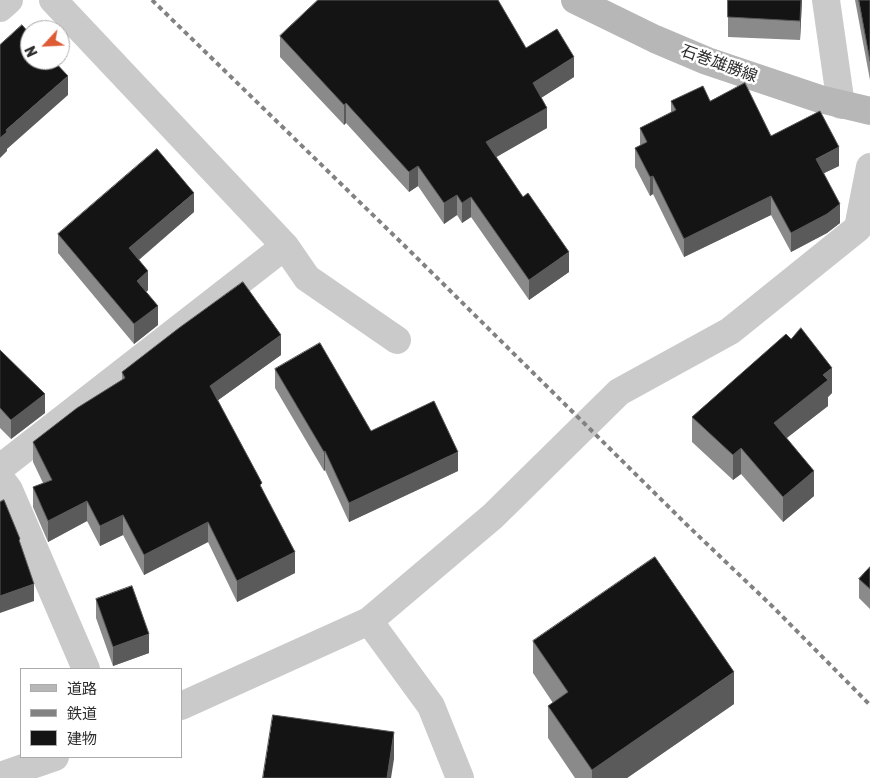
<!DOCTYPE html>
<html>
<head>
<meta charset="utf-8">
<style>
  body { margin:0 }
  #map { position:relative; width:870px; height:778px; overflow:hidden; background:#fff; font-family:Rubik,"Noto Sans JP",sans-serif }
  canvas { display:block }
  .legend { position:absolute; left:20px; top:668px; width:162px; height:90px; box-sizing:border-box; background:#fff; border:1px solid #ababab; margin:0; padding:6px 9px; list-style:none; font-size:15px; color:#2d2d2d }
  .legend li { display:flex; align-items:center; gap:10px; height:25px }
  .legend b { width:25px; border:1px solid #ababab }
  .north { position:absolute; left:20px; top:20px; width:50px; height:50px; box-sizing:border-box; background:#fff; border:1px solid #ababab; border-radius:50%; rotate:245deg; font-size:14px; font-weight:700; line-height:20px; text-align:center; color:#2d2d2d }
  .north::after { content:''; display:block; margin:auto; width:18px; height:22px; background:#dd5c36; clip-path:polygon(50% 0,100% 100%,50% 72%,0 100%) }
</style>
</head>
<body>
<div id="map">
<canvas width="870" height="778"></canvas>
<ul class="legend">
<li><b style="height:6px;background:#b7b7b7"></b>道路</li>
<li><b style="height:6px;background:#828282"></b>鉄道</li>
<li><b style="height:14px;background:#141414"></b>建物</li>
</ul>
<div class="north">N</div>
</div>
<script>
const context = document.querySelector('canvas').getContext('2d');
context.lineJoin = 'round';
function strokePath(path, color, width, dash) {
  context.strokeStyle = color;
  context.lineWidth = width;
  context.lineCap = dash ? 'butt' : 'round';
  context.setLineDash(dash || []);
  context.stroke(path);
}
function fill(path, color) {
  context.fillStyle = color;
  context.fill(path, 'evenodd');
}
function drawText(font, color, halo, rows, align = 'center') {
  context.font = font + ' Rubik,"Noto Sans JP",sans-serif';
  context.lineWidth = 5;
  context.setLineDash([]);
  context.textBaseline = 'middle';
  context.strokeStyle = halo;
  context.fillStyle = color;
  for (const [text, x, y, turn = 0] of rows) {
    context.save();
    context.translate(x, y);
    context.rotate((+turn || 0) * Math.PI / 180);
    context.textAlign = isNaN(turn) ? turn : align;
    if (halo) context.strokeText(text, 0, 0);
    context.fillText(text, 0, 0);
    context.restore();
  }
}
strokePath(new Path2D(`
  M53 0 285 246 307 278 397 340
  M826 0 841 105
  M0 8 9 0
  M0 468 285 246
  M0 478 9 490 86 669
  M369 621 431 706 460 778
  M181 706 369 621 493 516 619 392 730 331 858 228 870 167
  M0 776 55 757`), '#cacaca', 28);
strokePath(new Path2D(`
  M575 0 655 39 707 61 820 99 870 111`), '#b7b7b7', 28);
strokePath(new Path2D(`
  M152 0 412 253 686 524 773 607 870 705`), '#828282', 4, [5, 4]);
fill(new Path2D(`
  M728 0H802L800 40 728 37Z
  M855 0H870V80Z
  M280 36 526 48 574 77 541 98 547 128 496 157 569 272 529 300 471 217 462 223 457 215 444 224 418 186 409 192 346 123 344 125 280 57Z
  M671 101H710L771 136 839 166 824 173 840 223 827 233 791 252 771 215 684 257 653 194 650 196 635 167V148L640 146V128L671 112Z
  M194 212 139 260 148 290 146 292 158 325 134 344 58 253V234Z
  M0 350 45 413 11 439 0 428Z
  M281 355 218 400 262 489 295 573 237 602 208 542 144 575 123 535 100 546 87 521 48 542 33 507V487L43 483 33 462V442L122 380V372Z
  M275 369 371 431 458 471 349 522 325 470 324 471 275 388Z
  M832 393 828 397V406L786 438 814 496 783 522 741 474 733 480 692 442V417Z
  M870 567V609L859 598V579Z
  M96 599 149 653 113 666 96 618Z
  M533 641 734 704 627 778H575L548 738V706L553 703 533 673Z`), '#8a8a8a');
fill(new Path2D(`
  M801 0H802L800 40V21Z
  M574 57V77L533 103V83Z
  M68 76V95L7 149V151L0 158V138L6 130Z
  M346 103V123L344 125V105Z
  M547 108V128L486 163V142Z
  M839 147V166L816 177V159Z
  M418 166V186L409 192V172Z
  M653 176V194L650 196V177Z
  M194 193V212L129 268V248Z
  M457 195V215L444 224V203Z
  M771 196V215L684 257V239Z
  M471 197V217L462 223V203Z
  M840 204V223L827 233 791 252V233Z
  M569 252V272L529 300V280Z
  M148 271V290L137 300V281Z
  M158 306V325L134 344V324Z
  M281 335V355L210 406V386Z
  M832 368V393L828 397V406L774 448V423L823 375Z
  M45 394V413L11 439V420Z
  M741 448V474L733 480V455Z
  M325 451V470L324 471V452Z
  M458 452V471L349 522V503Z
  M814 471V496L783 522V497Z
  M87 501V521L48 542V521Z
  M123 515V535L100 546V526Z
  M208 522V542L144 575V555Z
  M295 552V573L237 602V581Z
  M34 584V601L0 613V596Z
  M149 634V653L113 666V647Z
  M734 672V704L627 778H592V770Z
  M394 732V759L391 778H387Z`), '#5a5a5a');
const building = new Path2D(`
  M318 0H498L526 48 557 29 574 57 533 83 547 108 486 142 523 197 528 193 569 252 529 280 471 197 462 203 457 195 444 203 418 166 409 172 346 103 344 105 280 36Z
  M728 0H801L800 21 728 17Z
  M859 0H870V61Z
  M22 25 30 34V60H53L68 76 6 130 7 132 0 138V45Z
  M745 83 771 136 820 111 839 147 816 159 840 204 827 214 791 233 771 196 684 239 653 176 650 177 635 148 647 142 640 128 676 110 671 101 703 86 710 101Z
  M157 149 194 193 129 248 148 271 137 281 158 306 134 324 58 234Z
  M243 282 281 335 210 386 262 483 260 485 295 552 237 581 208 522 144 555 123 515 100 526 87 501 48 521 33 487 52 480 33 442 77 408 125 378 122 372 179 328Z
  M801 328 832 368 823 375 828 380 774 423 814 471 783 497 741 448 733 455 692 417 786 334 791 339Z
  M320 343 371 431 434 401 458 452 349 503 325 451 324 452 275 369Z
  M0 350 45 394 11 420 0 408Z
  M4 500 20 539 19 540 34 584 0 596V502Z
  M655 557 734 672 592 770 548 706 568 692 533 641Z
  M870 567V589L859 579Z
  M132 586 149 634 113 647 96 599Z
  M273 715 394 732 387 778H263Z`);
fill(building, '#141414');
strokePath(building, '#5a5a5a', 1);
drawText('16px', '#2d2d2d', '#fff', [
  ["石巻雄勝線",719,64,20]
]);
</script>
</body>
</html>
